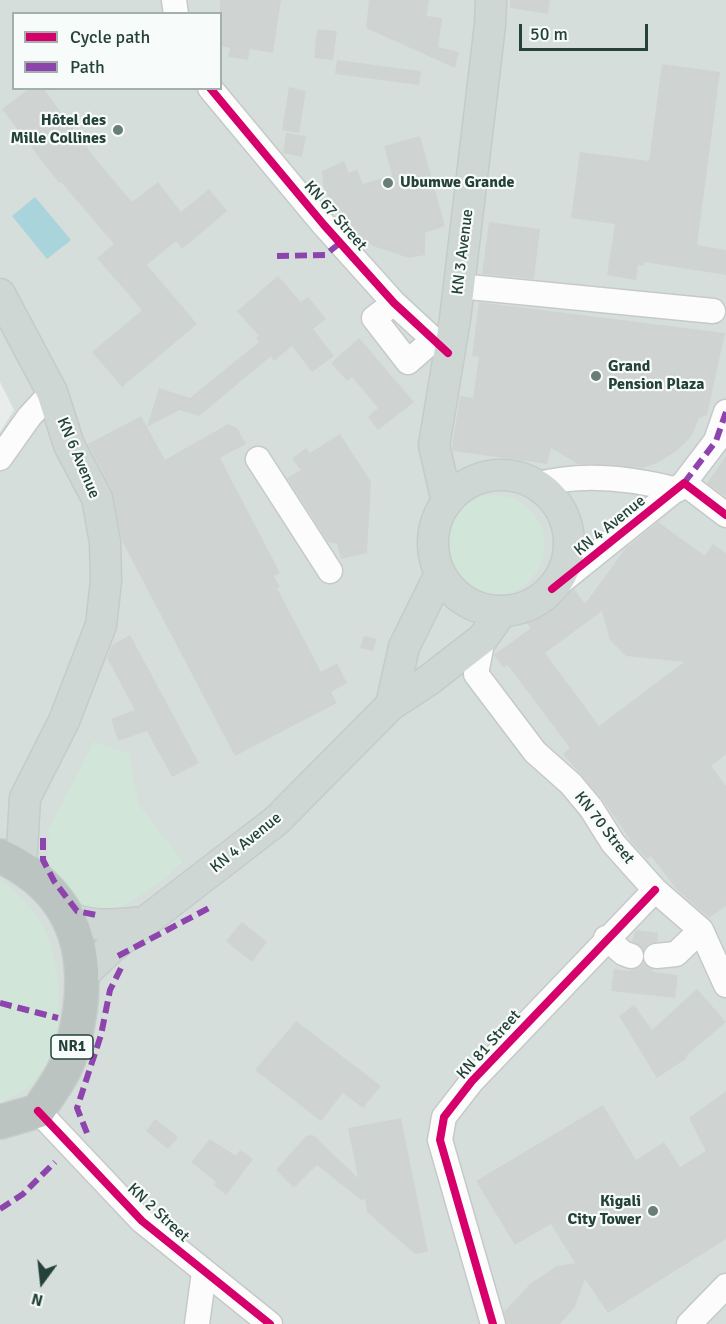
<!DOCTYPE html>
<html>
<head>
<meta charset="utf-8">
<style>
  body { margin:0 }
  #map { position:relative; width:726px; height:1324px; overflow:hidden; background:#e8edeb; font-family:Signika,sans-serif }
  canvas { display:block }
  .legend { position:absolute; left:12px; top:12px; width:210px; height:78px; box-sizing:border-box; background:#f7fbf9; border:2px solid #a3b1ad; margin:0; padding:8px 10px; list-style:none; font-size:18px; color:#24423a }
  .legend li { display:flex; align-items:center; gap:12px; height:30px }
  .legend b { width:30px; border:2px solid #a3b1ad }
  .north { position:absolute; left:12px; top:1252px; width:60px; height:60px; -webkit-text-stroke:4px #f7fbf9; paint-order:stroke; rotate:195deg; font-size:16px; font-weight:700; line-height:24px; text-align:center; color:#24423a }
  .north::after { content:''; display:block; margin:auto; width:21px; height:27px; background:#24423a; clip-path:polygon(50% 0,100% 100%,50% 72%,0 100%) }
  .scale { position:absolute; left:519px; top:24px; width:129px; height:27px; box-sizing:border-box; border:3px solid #24423a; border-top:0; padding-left:8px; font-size:18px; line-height:21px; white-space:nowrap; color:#24423a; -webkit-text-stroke:4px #f7fbf9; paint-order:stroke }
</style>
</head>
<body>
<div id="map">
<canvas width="726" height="1324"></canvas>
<ul class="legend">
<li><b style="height:8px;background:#d6006c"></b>Cycle path</li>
<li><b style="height:8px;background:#8e44ad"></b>Path</li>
</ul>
<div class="north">N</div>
<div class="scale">50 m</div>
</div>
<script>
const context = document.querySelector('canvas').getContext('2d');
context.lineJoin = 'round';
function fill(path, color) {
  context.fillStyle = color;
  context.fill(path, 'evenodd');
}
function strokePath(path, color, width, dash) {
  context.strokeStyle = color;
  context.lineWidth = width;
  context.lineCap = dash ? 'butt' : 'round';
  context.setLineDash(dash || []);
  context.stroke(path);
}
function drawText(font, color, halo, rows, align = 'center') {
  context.font = font + ' Signika,sans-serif';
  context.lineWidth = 4.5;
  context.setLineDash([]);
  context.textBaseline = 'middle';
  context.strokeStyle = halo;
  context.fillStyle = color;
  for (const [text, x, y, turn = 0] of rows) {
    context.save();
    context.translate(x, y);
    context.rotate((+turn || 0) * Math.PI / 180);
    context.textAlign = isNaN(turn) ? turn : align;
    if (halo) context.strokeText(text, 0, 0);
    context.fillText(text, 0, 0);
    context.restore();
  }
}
fill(new Path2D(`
  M0 0H726V1324H0V432L14 410 0 382ZM14 14H220V88H14Z`), '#d6dedb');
fill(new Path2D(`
  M444 545a50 50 0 1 1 100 0a50 50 0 1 1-100 0Z
  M94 742 129 754 138 804 183 862 160 882 113 912 87 911 48 864 49 829Z
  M0 879C19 896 37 911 47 935 63 975 67 1053 31 1084 23 1092 10 1097 0 1103Z`), '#d1e6d8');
fill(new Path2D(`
  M35 197 71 240 47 259 12 216Z`), '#a9d4db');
fill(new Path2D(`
  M220 0H281L273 53 250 49 248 60 228 57 230 48 220 46Z
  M369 0H429L427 16 442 18 438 47 459 52 455 68 366 28Z
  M510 0H550L548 14 510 8Z
  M317 29 337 31 333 60 314 58Z
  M337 60 421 71 419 85 335 74Z
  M662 64 720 72 697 245 726 250V275L644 262 643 266 638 265 636 280 607 275 615 224 571 218 580 152 649 161Z
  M289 87 306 91 299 133 282 130Z
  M30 88H43L94 157 132 202 158 182 181 212 209 189 227 211 182 249 176 241 147 265 197 324 122 387 92 352 142 310 97 258 114 244 61 182 59 183 2 109Z
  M286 133 306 136 302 157 283 153Z
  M420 136 445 226 425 233V255L409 258 373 246 354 235 342 221 332 204 323 185 322 171 344 161 349 173 357 169 363 184 392 175 384 146Z
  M489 222 540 229 534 279 482 274Z
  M278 276 301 302 308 297 326 319 313 329 334 356 312 372 292 346 274 361 271 356 199 416 180 410 147 427 165 460 228 424 237 428 246 444 220 458 280 573 274 576 280 587 277 588 321 672 337 663 347 683 331 692 337 703 235 756 122 541 112 490 88 444 141 416 147 427 159 388 190 398 259 342 256 338 259 336 237 311Z
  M479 302 725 333 707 415 699 418 691 437 675 452 657 463 643 468 578 464 551 448 547 464 453 451 452 444 460 396 473 398 479 357 472 356Z
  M359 338 414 402 378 430 368 417 378 408 352 377 347 381 331 363Z
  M340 434 371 482 367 553 341 559 337 544 328 542 287 478 301 470 292 459 306 448 310 453Z
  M726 456V497L707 483Z
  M658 522 705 556 713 544 726 553V754L711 766 726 786V906L709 918 677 890 651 856 647 859 634 845 602 799 563 754 570 748 510 668 507 665 504 668 494 655 531 628 526 622 574 589 585 604 625 549ZM602 611 610 640 626 656 684 662 599 726 545 653Z
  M130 635 199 763 172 777 147 731 118 741 111 719 135 710 107 658 112 645Z
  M364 636 377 639 373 651 360 648Z
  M242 922 267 942 252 962 226 941Z
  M636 930 658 933 657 942 648 944 643 950 632 941Z
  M644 962 654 972 678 975 675 998 611 991 614 969 629 971 640 967Z
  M697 989 726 1022 686 1056 687 1058 657 1078 619 1016 634 1005 652 1030Z
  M296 1021 381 1086 363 1108 343 1093 321 1121 255 1070Z
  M726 1091V1239L608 1313 585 1279 575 1307 560 1324H507L504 1312 530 1284 557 1266 575 1263 551 1224 515 1245 476 1181 603 1105 636 1160 664 1142 680 1167 706 1151 689 1118Z
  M401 1118 428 1252 415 1254 367 1212 365 1199 361 1200 317 1165 294 1188 276 1170 306 1136 313 1135 358 1178 348 1128Z
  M155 1119 178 1137 168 1149 146 1131Z
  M210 1139 236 1156 240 1150 253 1159 226 1195 214 1185 216 1182 191 1162Z`), '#cfd4d2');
const minor = new Path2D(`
  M174 0 176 14
  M210 88 324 225 394 303 448 353
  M459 286 713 311
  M394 303 374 318 408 362 433 340
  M0 458 29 417 52 392
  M258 459 330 571
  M684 483 726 515
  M536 485C582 472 631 478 677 490
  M552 589 684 483 716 441 726 412
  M483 638 476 674 535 752 571 784 591 808 613 843 655 890 701 930 726 985
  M606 938 623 953 631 956
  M656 956 676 954 701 930
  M38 1111 142 1221 270 1324
  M197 1324 204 1272
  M493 1324 440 1140 444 1117 472 1081 655 890
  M689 1324 726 1286`);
const major = new Path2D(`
  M0 294 52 392 69 445 97 498 105 542 106 581 101 625 64 721 25 798 21 866
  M433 543a68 68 0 1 1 136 0a68 68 0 1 1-136 0Z
  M447 502 434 445 455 319 490 25 491 0
  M391 705 404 647 440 574
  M70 918C95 928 118 924 145 922
  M82 976 111 948 276 821 391 705 429 680 483 638 502 611`);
const highway = new Path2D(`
  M0 856C66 887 89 939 80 1010 77 1030 73 1054 63 1072 56 1086 46 1098 38 1111L0 1122`);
strokePath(minor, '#c5cac8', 27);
strokePath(major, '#c3ccc9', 33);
strokePath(highway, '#c3ccc9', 36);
strokePath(minor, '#fcfcfc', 24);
strokePath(major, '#cfd7d5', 30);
strokePath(highway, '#bcc4c2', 33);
strokePath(new Path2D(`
  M277 256 325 255 340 243
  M684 483 716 441 726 412
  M43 838V860L54 881 77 911 101 916
  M118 956 209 908
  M0 1003 58 1018
  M87 1133 77 1108 101 1035 110 990 123 964
  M0 1209 23 1194 55 1162`), '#8e44ad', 6, [12, 6]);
strokePath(new Path2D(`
  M210 88 324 225 394 303 448 353
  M552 589 684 483 726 515
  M38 1111 142 1221 270 1324
  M493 1324 440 1140 444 1117 472 1081 655 890`), '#d6006c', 8);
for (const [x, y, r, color] of [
  [118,130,6,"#697e78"],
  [388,183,6,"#697e78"],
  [596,376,6,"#697e78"],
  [653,1211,6,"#697e78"]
]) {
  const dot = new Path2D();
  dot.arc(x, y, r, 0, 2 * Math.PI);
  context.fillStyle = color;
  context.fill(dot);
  strokePath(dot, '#f7fbf9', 2);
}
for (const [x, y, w] of [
  [72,1047,42]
]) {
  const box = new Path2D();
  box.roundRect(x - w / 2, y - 12, w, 24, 4.5);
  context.fillStyle = '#f7fbf9';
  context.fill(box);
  strokePath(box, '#24423a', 1.5);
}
drawText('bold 15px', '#24423a', null, [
  ["NR1",72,1047]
]);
drawText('bold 16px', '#24423a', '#f7fbf9', [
  ["Hôtel des",106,121],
  ["Mille Collines",106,139],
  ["Ubumwe Grande",400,183,"left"],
  ["Grand",608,367,"left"],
  ["Pension Plaza",608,385,"left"],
  ["Kigali",641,1202],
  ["City Tower",641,1220]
], 'right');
drawText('16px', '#24423a', '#f7fbf9', [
  ["KN 67 Street",335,216,49],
  ["KN 3 Avenue",463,252,-83],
  ["KN 6 Avenue",78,458,67],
  ["KN 4 Avenue",610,526,-39],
  ["KN 70 Street",604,828,52],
  ["KN 4 Avenue",246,843,-39],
  ["KN 81 Street",489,1045,-48],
  ["KN 2 Street",158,1213,43]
]);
</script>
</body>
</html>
